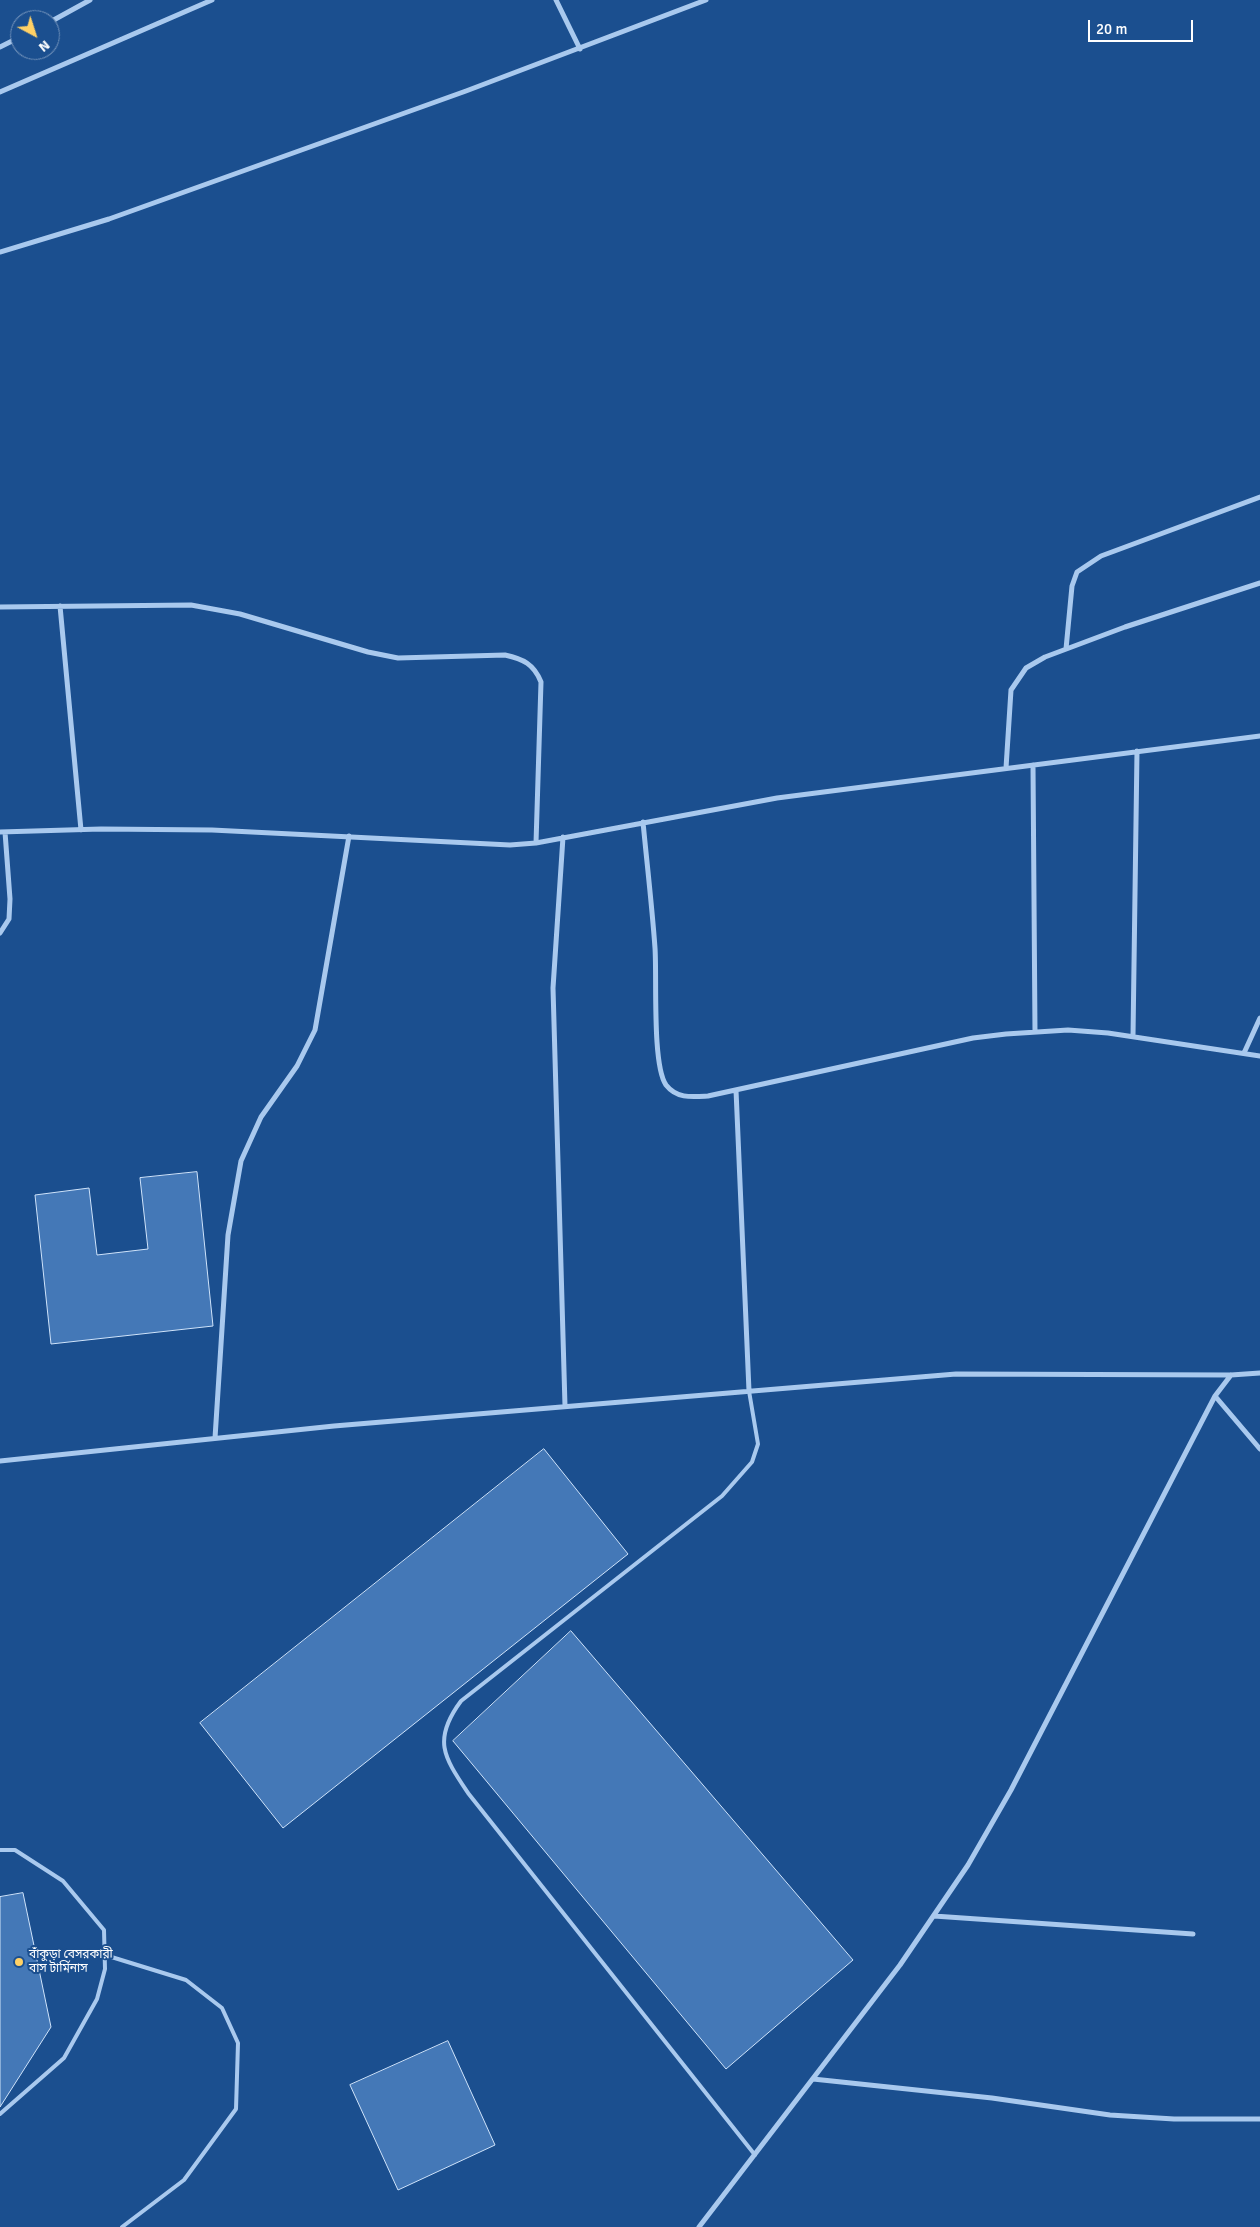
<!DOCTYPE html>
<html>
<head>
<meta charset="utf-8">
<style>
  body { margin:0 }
  #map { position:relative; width:1260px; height:2227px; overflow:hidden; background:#1b4f8f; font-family:Signika,sans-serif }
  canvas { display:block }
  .north { position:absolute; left:10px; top:10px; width:50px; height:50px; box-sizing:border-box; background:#1b4f8f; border:1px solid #7695bc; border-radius:50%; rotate:140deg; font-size:14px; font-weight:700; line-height:20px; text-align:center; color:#fff }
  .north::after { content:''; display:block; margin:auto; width:18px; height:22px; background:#ffd166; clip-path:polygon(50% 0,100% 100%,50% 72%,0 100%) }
  .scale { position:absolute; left:1088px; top:20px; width:105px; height:22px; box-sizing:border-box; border:2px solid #fff; border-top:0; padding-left:6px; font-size:15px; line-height:18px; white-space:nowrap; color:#fff; -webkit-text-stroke:4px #1b4f8f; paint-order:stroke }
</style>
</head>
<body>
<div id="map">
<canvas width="1260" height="2227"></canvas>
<div class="north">N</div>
<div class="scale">20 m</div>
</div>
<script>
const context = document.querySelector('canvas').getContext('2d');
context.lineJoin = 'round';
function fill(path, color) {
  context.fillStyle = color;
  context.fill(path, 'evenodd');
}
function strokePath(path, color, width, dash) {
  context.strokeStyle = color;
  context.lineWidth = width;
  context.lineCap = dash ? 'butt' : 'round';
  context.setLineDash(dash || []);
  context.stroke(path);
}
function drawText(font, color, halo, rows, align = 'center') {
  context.font = font + ' Signika,"Noto Sans Bengali",sans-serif';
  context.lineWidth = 4;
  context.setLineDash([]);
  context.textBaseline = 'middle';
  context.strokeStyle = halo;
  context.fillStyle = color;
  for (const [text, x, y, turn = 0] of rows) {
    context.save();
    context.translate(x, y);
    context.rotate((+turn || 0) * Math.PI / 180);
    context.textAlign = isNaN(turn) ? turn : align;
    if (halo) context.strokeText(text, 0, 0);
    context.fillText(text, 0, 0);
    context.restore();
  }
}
const building = new Path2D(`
  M197 1172 213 1326 51 1344 35 1195 89 1188 97 1255 148 1249 140 1178Z
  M544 1449 628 1554 283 1828 200 1723Z
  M571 1631 853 1960 726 2069 453 1741Z
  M23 1893 51 2027 0 2107V1897Z
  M448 2041 495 2145 398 2190 350 2085Z`);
fill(building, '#4478b7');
strokePath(building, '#cfe3fa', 1);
strokePath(new Path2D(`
  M749 1391 758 1444 752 1462 722 1496 461 1701C432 1740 444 1757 468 1793L755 2155
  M0 1850H15L63 1881 104 1930 105 1969 97 1999 64 2058 0 2114
  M105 1955 186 1980 222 2008 238 2043 236 2109 184 2180 122 2227`), '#a9c9ee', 4);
strokePath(new Path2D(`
  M556 0 580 49
  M50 22 90 0
  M0 47 20 37
  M0 92 212 0
  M0 252 109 219 466 91 706 0
  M60 606 81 830
  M0 607 191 605 240 614 368 652 398 658 505 655C523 659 534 664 541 682L536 843
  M1066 649 1072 586 1077 572 1101 556 1260 497
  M1033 765 1035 1032
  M1006 768 1011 690 1026 668 1045 657 1125 627 1260 583
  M643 822C647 864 652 906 655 948 657 977 652 1065 666 1085 677 1099 692 1097 708 1096L973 1038 1006 1034 1068 1030 1108 1033 1260 1056
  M0 832 101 829 212 830 510 845 536 843 777 798 1260 736
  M563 837 553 988 565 1406
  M0 933 9 919 10 899 5 832
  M1133 1036 1137 751
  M1244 1053 1260 1018
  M736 1090 749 1391
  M1215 1396 1260 1449
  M215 1438 228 1235 241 1161 261 1117 297 1066 315 1030 349 836
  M0 1461 334 1426 956 1374 1231 1375 1260 1373
  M934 1916 1193 1934
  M813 2079 992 2098 1110 2115 1174 2119H1260
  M699 2227 900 1965 968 1865 1011 1790 1215 1396 1231 1375`), '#a9c9ee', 5);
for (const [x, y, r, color] of [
  [19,1962,5,"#ffd166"]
]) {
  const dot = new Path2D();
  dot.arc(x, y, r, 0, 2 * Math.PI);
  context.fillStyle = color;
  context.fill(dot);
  strokePath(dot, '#1b4f8f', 2);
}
drawText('12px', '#fff', '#1b4f8f', [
  ["বাঁকুড়া বেসরকারী",29,1955],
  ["বাস টার্মিনাস",29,1969]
], 'left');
</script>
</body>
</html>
